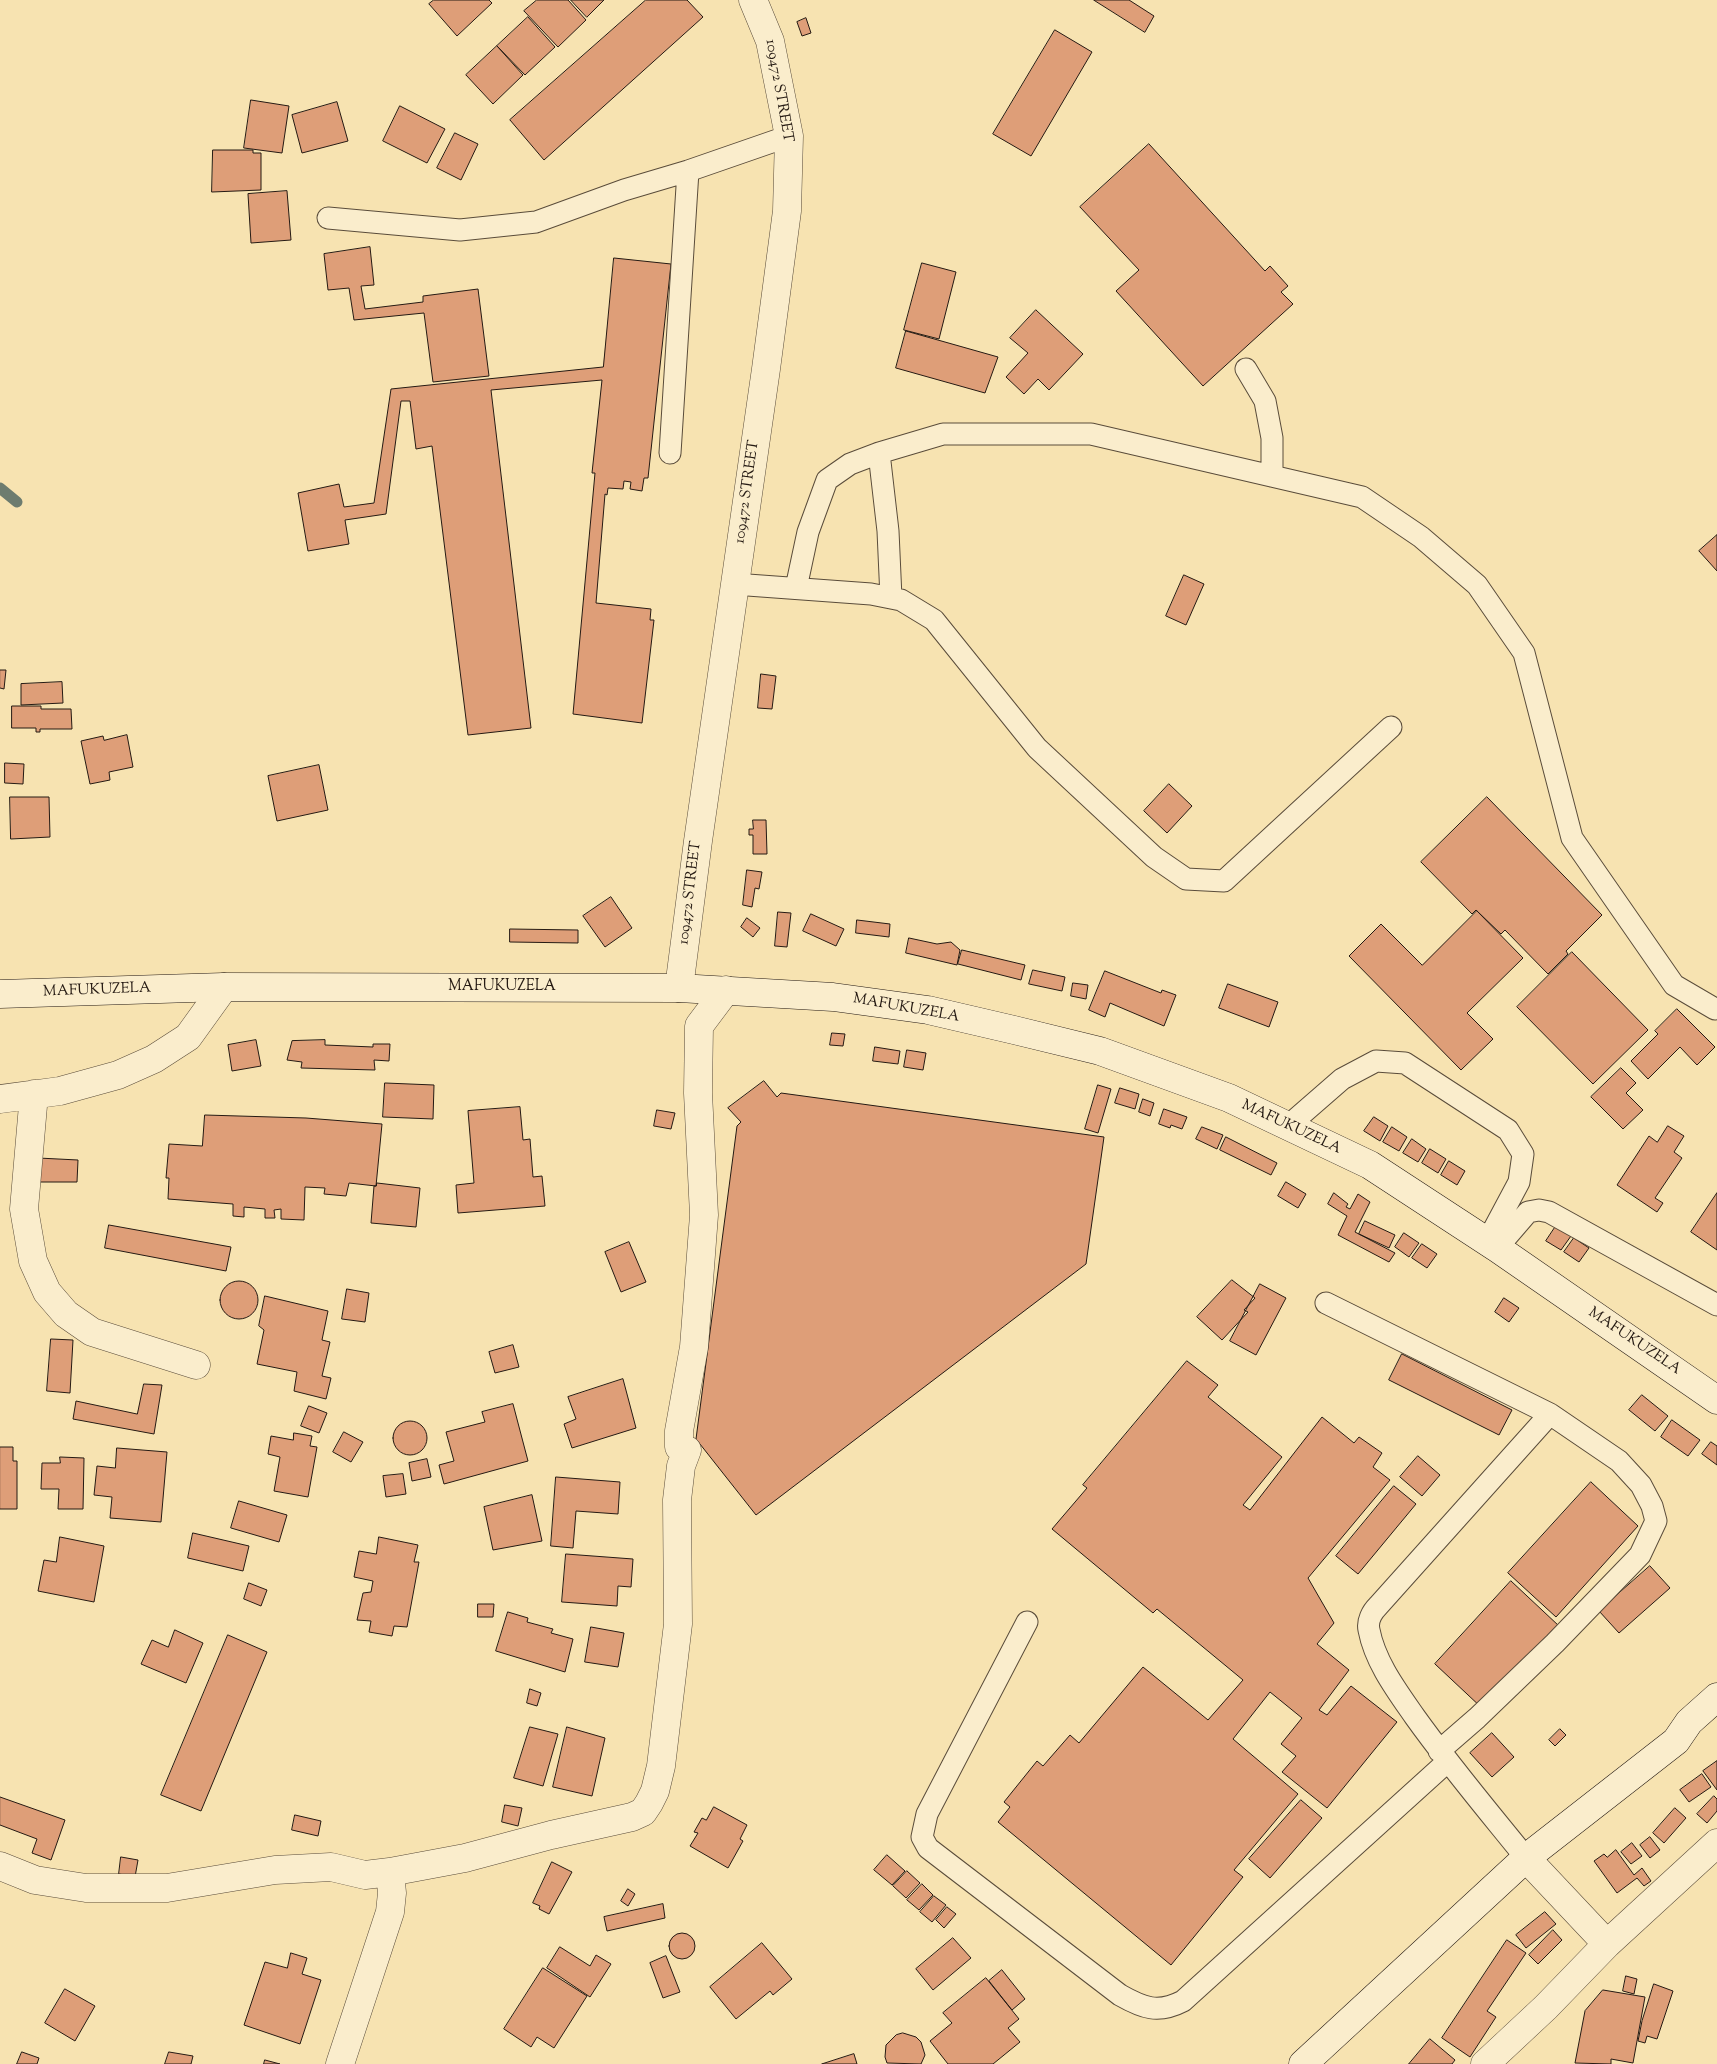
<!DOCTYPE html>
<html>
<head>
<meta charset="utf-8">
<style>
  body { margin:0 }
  canvas { display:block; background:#f7e3b1 }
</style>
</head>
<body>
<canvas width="1717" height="2064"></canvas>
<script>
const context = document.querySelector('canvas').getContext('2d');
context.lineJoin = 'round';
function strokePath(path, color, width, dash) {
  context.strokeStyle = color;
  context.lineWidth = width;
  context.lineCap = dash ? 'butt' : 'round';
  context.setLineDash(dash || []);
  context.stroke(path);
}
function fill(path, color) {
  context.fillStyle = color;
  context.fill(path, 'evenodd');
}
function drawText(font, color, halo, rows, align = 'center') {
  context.font = font + ' "Sorts Mill Goudy",serif';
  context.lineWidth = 4;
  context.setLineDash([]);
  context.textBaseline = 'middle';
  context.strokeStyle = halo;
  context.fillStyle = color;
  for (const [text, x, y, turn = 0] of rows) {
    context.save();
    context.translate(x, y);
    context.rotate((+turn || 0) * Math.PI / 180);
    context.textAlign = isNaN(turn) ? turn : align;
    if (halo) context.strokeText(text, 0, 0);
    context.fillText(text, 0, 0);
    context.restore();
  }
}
strokePath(new Path2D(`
  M0 488 17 502`), '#6d7c6f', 11);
const building = new Path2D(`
  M434 0H489L492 3 457 36 429 4Z
  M537 0H568L586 20 558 47 524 11Z
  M571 0H604L587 17Z
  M646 0H687L703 17 544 160 510 120Z
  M1094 0H1129L1154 16 1145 32Z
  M528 17 555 47 525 75 497 46Z
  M806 18 811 33 802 36 797 22Z
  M1055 30 1092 52 1031 156 993 134Z
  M497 46 523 75 493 104 466 75Z
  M251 100 289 106 282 153 244 148Z
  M337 102 348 141 302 153 292 115Z
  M400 106 445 129 427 163 383 141Z
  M455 133 478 144 461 180 437 168Z
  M1149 144 1265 271 1270 266 1288 286 1281 292 1293 304 1203 386 1116 291 1139 270 1080 207Z
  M213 150H253V153H261V190L212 192Z
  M287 191 291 240 251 243 248 194Z
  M370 247 374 285 361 286 365 309 423 302V296L478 289 489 376 433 382 424 313 354 320 349 288 328 290 324 254Z
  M614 258 671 264 648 478H644L642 491 630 489 631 482 624 481 623 489 608 488 607 495 605 494 596 603 651 609 650 620H654L642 723 573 714 595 473H592L602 380 491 390 531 728 468 735 432 446 416 449 410 401H401L386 514 345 520 349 544 308 551 298 493 339 484 344 507 374 503 391 389 603 367Z
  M922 263 956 272 939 339 904 330Z
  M1036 310 1083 354 1049 390 1038 379 1024 394 1006 377 1028 353 1010 338Z
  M906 331 998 357 985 393 896 368Z
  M1717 535V571L1699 551Z
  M1184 575 1204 584 1186 625 1166 616Z
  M0 670H6L4 689 0 688Z
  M761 674 776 676 772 709 758 708Z
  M62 682 63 703 21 705V684Z
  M12 706H41V709H71L72 729H40V732H36V728H12Z
  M127 735 133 767 109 772 110 780 90 784 81 741 103 736 104 740Z
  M5 763 24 764 23 784 5 783Z
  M319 765 328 810 277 821 268 776Z
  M1169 784 1192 806 1167 833 1144 811Z
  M10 797H49L50 837 11 839Z
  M1487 797 1602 915 1566 951 1568 954 1548 974 1505 930 1501 934 1476 910 1472 914 1421 862Z
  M753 820H766L767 854H753V835H749V829H753Z
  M747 870 762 872 759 889 755 888 752 907 743 905Z
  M611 897 632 928 605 947 583 916Z
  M1477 911 1523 958 1467 1013 1493 1039 1461 1070 1349 956 1381 924 1422 965Z
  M778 912 791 913 787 947 775 946Z
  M811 914 844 929 836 946 803 931Z
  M747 918 760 928 753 937 741 927Z
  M857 920 890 924 889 937 856 933Z
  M510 929 578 930V943L510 942Z
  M909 938 937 944 951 942 960 950 957 965 906 953Z
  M962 950 1025 965 1021 980 958 964Z
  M1572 952 1648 1030 1593 1084 1517 1007Z
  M1033 970 1065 977 1062 991 1029 984Z
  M1105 971 1161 993 1162 990 1176 995 1164 1026 1110 1003 1105 1017 1089 1010Z
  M1073 983 1088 985 1086 999 1071 996Z
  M1228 984 1278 1002 1269 1027 1219 1008Z
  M1677 1009 1715 1047 1697 1065 1680 1047 1648 1079 1631 1061 1658 1034 1655 1031Z
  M832 1033 845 1034 843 1046 830 1045Z
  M256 1040 261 1066 232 1071 228 1045Z
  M325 1040V1045L373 1047V1044H390L389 1061 374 1060 375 1070 301 1068 302 1062 287 1060 292 1041Z
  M875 1047 900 1051 898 1064 873 1061Z
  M907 1050 926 1053 923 1070 904 1067Z
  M1621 1068 1636 1083 1626 1093 1643 1110 1623 1129 1591 1097Z
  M764 1081 777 1097 781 1093 1104 1137 1086 1264 756 1515 696 1439 737 1126 741 1122 728 1108Z
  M385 1083 434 1085 433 1119 383 1117Z
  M1098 1085 1111 1089 1098 1133 1085 1129Z
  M1120 1088 1139 1094 1135 1109 1115 1103Z
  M1143 1099 1154 1103 1150 1116 1139 1112Z
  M520 1107 523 1140 530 1139 533 1177 542 1176 545 1206 458 1213 456 1185 474 1183 468 1111Z
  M1164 1109 1187 1117 1182 1129 1171 1125 1170 1128 1159 1124Z
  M657 1110 675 1113 671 1129 654 1126Z
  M205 1115 306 1118 382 1124 376 1186 349 1183 346 1196 324 1194 325 1188 305 1187 304 1220 281 1219V1209L274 1210 275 1218H265V1209L244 1207V1217L233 1216V1204L168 1199 169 1178H166L169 1144 202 1146Z
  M1374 1117 1388 1126 1380 1141 1364 1131Z
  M1668 1126 1684 1136 1674 1152 1682 1158 1655 1198 1663 1203 1657 1212 1617 1185 1649 1136 1657 1142Z
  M1202 1127 1223 1135 1217 1149 1196 1139Z
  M1392 1127 1407 1137 1399 1151 1383 1142Z
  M1226 1137 1277 1163 1271 1175 1220 1150Z
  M1412 1139 1426 1149 1418 1162 1403 1153Z
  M1430 1149 1446 1159 1438 1173 1422 1163Z
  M38 1158 78 1160 77 1182H38Z
  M1449 1161 1465 1171 1457 1185 1441 1175Z
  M1286 1182 1306 1194 1298 1208 1278 1196Z
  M377 1183 420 1188 416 1227 371 1223 374 1186H376Z
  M1334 1193 1348 1204 1346 1207 1350 1209 1358 1194 1370 1202 1355 1232 1395 1253 1389 1262 1338 1235 1347 1216 1328 1204Z
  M1717 1193V1250L1691 1232Z
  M1365 1221 1395 1235 1389 1248 1359 1234Z
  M109 1225 231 1247 226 1271 105 1248Z
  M1556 1226 1571 1236 1561 1250 1546 1241Z
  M1404 1233 1419 1243 1409 1257 1395 1247Z
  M1574 1238 1589 1248 1579 1262 1564 1252Z
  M629 1242 646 1282 621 1292 605 1252Z
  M1422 1244 1437 1254 1427 1268 1412 1258Z
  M1232 1280 1255 1298 1244 1310 1248 1312 1222 1340 1197 1317Z
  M220 1300a19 19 0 1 1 38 0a19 19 0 1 1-38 0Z
  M1260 1284 1286 1298 1256 1355 1230 1341Z
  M347 1289 369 1293 365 1322 342 1319Z
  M265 1296 328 1311 322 1340 330 1342 322 1376 331 1378 326 1399 294 1391 297 1372 257 1364 264 1330 259 1326Z
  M1504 1298 1519 1308 1509 1322 1495 1312Z
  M51 1339 73 1340 70 1393 47 1391Z
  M513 1345 519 1367 495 1373 489 1352Z
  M1402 1354 1512 1410 1499 1435 1389 1380Z
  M1187 1361 1218 1385 1208 1397 1282 1457 1243 1505 1250 1510 1322 1417 1354 1443 1359 1437 1382 1453 1373 1467 1390 1480 1308 1578 1334 1623 1317 1644 1349 1670 1319 1710 1327 1715 1351 1686 1397 1722 1327 1808 1282 1772 1296 1756 1281 1744 1302 1718 1270 1692 1233 1739 1298 1794 1234 1870 1243 1877 1171 1965 998 1822 1010 1807 1004 1802 1037 1761 1043 1766 1070 1735 1079 1743 1143 1667 1208 1720 1243 1680 1157 1609 1153 1613 1052 1529 1087 1488 1083 1485Z
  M623 1379 636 1428 572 1448 564 1424 576 1419 568 1397Z
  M144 1384 162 1385 154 1434 73 1419 76 1401 137 1414Z
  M1642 1395 1668 1416 1655 1431 1629 1410Z
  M513 1404 528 1461 444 1484 439 1465 454 1461 446 1432 485 1422 482 1412Z
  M309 1406 327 1413 319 1433 301 1426Z
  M1672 1420 1700 1440 1688 1456 1661 1437Z
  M393 1438a17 17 0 1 1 34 0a17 17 0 1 1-34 0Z
  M344 1432 363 1442 351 1462 333 1452Z
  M294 1433 312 1436 310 1446 317 1447 308 1497 274 1491 280 1457 268 1454 271 1436 293 1440Z
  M1711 1442 1717 1446V1465L1702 1454Z
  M0 1447H13V1461H17V1509H0Z
  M117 1448 167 1452 161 1522 110 1518 112 1497 94 1495 97 1466 115 1468Z
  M1418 1456 1440 1475 1422 1496 1400 1477Z
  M60 1457 84 1458 83 1509H58L59 1489H41L42 1463H60Z
  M427 1459 431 1477 412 1481 409 1463Z
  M403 1474 406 1494 386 1497 383 1476Z
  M556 1477 620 1482 618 1514 576 1511 573 1548 551 1546Z
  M1591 1482 1638 1526 1556 1617 1508 1573Z
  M1394 1486 1416 1504 1358 1574 1336 1556Z
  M532 1495 542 1541 493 1550 484 1507Z
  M239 1501 287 1515 279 1542 231 1528Z
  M193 1533 249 1546 243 1571 188 1558Z
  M60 1537 104 1546 94 1602 38 1591 44 1560 56 1562Z
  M379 1537 418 1545 414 1562H419L407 1627 394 1626 392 1636 369 1632 371 1621 357 1620 363 1593 371 1592 373 1581 354 1577 359 1551 376 1554Z
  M566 1554 633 1559 631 1587 618 1586 617 1606 562 1602Z
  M1650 1566 1670 1588 1619 1633 1599 1611Z
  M1511 1581 1559 1626 1483 1709 1435 1664Z
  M249 1583 267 1590 261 1606 244 1599Z
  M478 1604H494L493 1617H478Z
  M508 1612 528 1618 527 1622 553 1629 551 1633 573 1639 565 1672 496 1651Z
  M591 1627 624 1633 618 1667 585 1662Z
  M175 1630 203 1643 186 1683 141 1664 152 1640 168 1647Z
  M228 1635 267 1652 201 1811 161 1795Z
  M530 1689 541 1693 537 1706 527 1703Z
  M530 1727 558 1734 543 1786 514 1778Z
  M567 1727 605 1738 592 1796 553 1787Z
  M1560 1729 1566 1735 1555 1746 1549 1740Z
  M1492 1733 1514 1757 1492 1777 1470 1753Z
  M1717 1761V1790L1703 1771Z
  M1702 1774 1711 1787 1689 1802 1680 1790Z
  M1714 1796 1717 1799V1811L1707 1823 1697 1814Z
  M0 1797 65 1820 51 1860 32 1853 37 1839 0 1825Z
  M1301 1800 1322 1818 1270 1878 1249 1859Z
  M505 1805 522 1808 518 1826 502 1822Z
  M714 1807 747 1825 740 1839 743 1841 728 1868 690 1846 698 1833 694 1832 702 1818 706 1820Z
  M1675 1808 1686 1818 1664 1843 1653 1833Z
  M295 1815 321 1821 318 1836 292 1830Z
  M1650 1837 1660 1850 1650 1858 1640 1845Z
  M1632 1843 1642 1856 1631 1864 1621 1852Z
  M1616 1850 1634 1875 1642 1868 1651 1881 1644 1886 1637 1878 1617 1893 1594 1861 1604 1854 1607 1857Z
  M887 1855 905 1871 892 1885 874 1870Z
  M121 1857 138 1860 135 1877 119 1874Z
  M552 1862 572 1872 549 1914 539 1909 540 1906 533 1903Z
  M907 1871 920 1883 906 1898 893 1886Z
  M922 1884 933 1895 919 1910 907 1900Z
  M628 1889 635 1894 628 1906 621 1901Z
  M934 1896 946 1905 932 1922 920 1912Z
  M663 1904 665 1918 607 1931 604 1917Z
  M947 1907 956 1914 944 1928 936 1920Z
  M1545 1912 1556 1924 1526 1948 1516 1935Z
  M1553 1930 1562 1940 1538 1964 1529 1955Z
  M669 1946a13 13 0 1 1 26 0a13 13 0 1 1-26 0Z
  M953 1938 971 1958 933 1990 916 1969Z
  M1507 1940 1526 1953 1487 2011 1496 2017 1470 2057 1442 2038Z
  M762 1943 792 1979 773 1995 770 1991 736 2019 710 1987Z
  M560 1947 590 1966 596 1955 611 1964 590 1997 547 1968Z
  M291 1953 307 1958 302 1974 321 1980 300 2044 244 2025 265 1962 287 1968Z
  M666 1956 680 1992 663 1998 650 1963Z
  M543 1968 587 1996 554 2048 537 2037 531 2047 504 2029Z
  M1002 1970 1025 1999 1012 2010 989 1981Z
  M1626 1976 1637 1979 1634 1994 1623 1991Z
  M986 1978 1019 2019 1008 2028 1020 2042 993 2064H948L930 2041 952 2023 943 2013Z
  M1654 1984 1673 1991 1657 2039 1647 2036 1645 2043 1638 2041 1642 2021Z
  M65 1989 95 2006 75 2041 45 2023Z
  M1603 1990 1645 1997 1633 2063 1611 2059V2064L1575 2063 1585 2011Z
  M903 2033 916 2037 921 2042 925 2055 921 2064 887 2063 885 2057 886 2045 896 2035Z
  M1430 2039 1455 2060 1452 2064H1409Z
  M22 2052 39 2058 37 2064H17Z
  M169 2052 193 2056 191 2064H165Z
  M854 2054 857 2064H822Z
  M265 2060 280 2064H264Z`);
fill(building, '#de9e78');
strokePath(building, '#251a13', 1);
const service = new Path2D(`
  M328 218 460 230 536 222 624 190 688 171 789 136
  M1246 369 1265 401 1272 438V476
  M670 453 688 171
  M879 453 888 531 891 598
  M734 584 871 594 901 600 934 620 1037 748 1154 857 1186 879 1224 881 1391 727
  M796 588 808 532 827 480 850 464 879 453 943 434H1091L1362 497 1421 537 1477 585 1524 653 1572 838 1674 985 1715 1009
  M1288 1126 1342 1079 1376 1061 1405 1063 1508 1130 1523 1154 1519 1182 1487 1242
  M1497 1248 1528 1212 1539 1210 1549 1212 1717 1305
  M1326 1303 1550 1414 1619 1461 1641 1485 1652 1506 1656 1521 1640 1555 1555 1643 1477 1718 1439 1751
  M1027 1622 927 1814 922 1837 928 1848 1120 1995C1143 2008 1158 2014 1183 2001L1447 1762
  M1526 1858C1488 1811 1450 1766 1415 1717 1397 1691 1375 1662 1369 1630 1367 1621 1372 1612 1378 1606L1550 1414`);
const minor = new Path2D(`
  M34 1094 24 1209 33 1261 47 1292 66 1314 92 1332 196 1365
  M0 1099 60 1091 118 1075 154 1059 188 1037 224 987
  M0 1866 35 1880 86 1888H167L275 1870 331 1867 365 1875 390 1872 392 1893 390 1912 340 2064
  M390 1872 465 1858 551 1835 632 1817 643 1812 649 1803 655 1791 661 1766 678 1624 677 1500 681 1466 687 1450 679 1447V1431L694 1347 704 1215 698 1093 699 1026 726 990
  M1607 1944 1717 1843
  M1485 2064 1546 2007 1607 1944 1526 1858`);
const tertiary = new Path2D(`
  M679 988 698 841 766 369 787 211 789 136 770 41 753 0`);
const secondary = new Path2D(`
  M0 994 224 987 679 988 833 997 928 1010 1014 1030 1100 1051 1229 1098 1370 1165 1497 1248 1717 1400
  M1303 2064 1526 1858 1676 1741 1689 1722 1717 1697`);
strokePath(service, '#5a4c3a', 23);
strokePath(minor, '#5a4c3a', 29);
strokePath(tertiary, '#5a4c3a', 29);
strokePath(secondary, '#251a13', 29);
strokePath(service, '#faedcc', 21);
strokePath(minor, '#faedcc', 28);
strokePath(tertiary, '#faedcc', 28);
strokePath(secondary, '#faedcc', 28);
drawText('15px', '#251a13', '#faedcc', [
  ["109472 STREET",778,91,80],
  ["109472 STREET",748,492,-82],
  ["109472 STREET",691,893,-83],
  ["MAFUKUZELA",502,987],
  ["MAFUKUZELA",97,991,-2],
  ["MAFUKUZELA",906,1009,10],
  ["MAFUKUZELA",1291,1128,25],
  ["MAFUKUZELA",1634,1342,34]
]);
</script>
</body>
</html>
